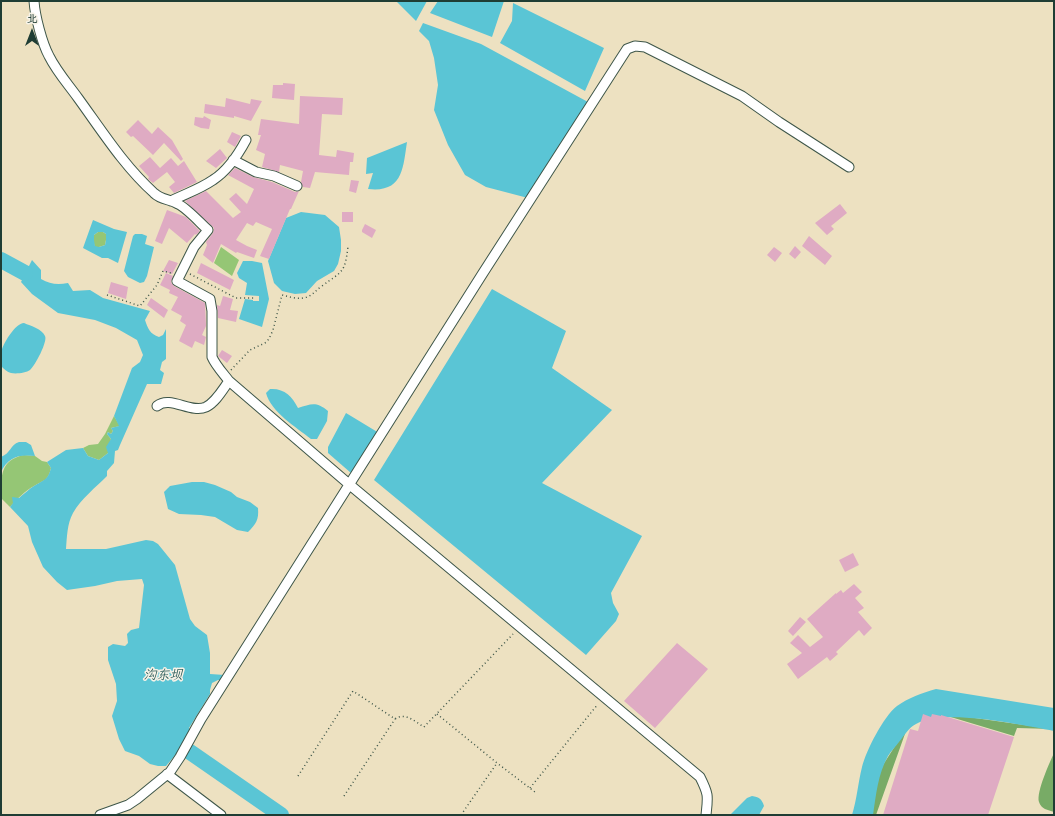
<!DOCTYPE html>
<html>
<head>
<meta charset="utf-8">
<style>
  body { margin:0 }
  #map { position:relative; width:1055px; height:816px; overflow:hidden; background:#ede1c1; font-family:Dekko,"LXGW WenKai TC",sans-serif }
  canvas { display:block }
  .frame { position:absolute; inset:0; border:2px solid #1f3d34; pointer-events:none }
  .north { position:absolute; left:12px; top:12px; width:40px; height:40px; -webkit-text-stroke:3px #f7f3e8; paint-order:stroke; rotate:0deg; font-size:11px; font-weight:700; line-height:16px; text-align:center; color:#1f3d34 }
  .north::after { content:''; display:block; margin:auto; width:14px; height:18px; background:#1f3d34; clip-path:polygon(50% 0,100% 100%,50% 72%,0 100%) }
</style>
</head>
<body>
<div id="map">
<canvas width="1055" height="816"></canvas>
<div class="frame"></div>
<div class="north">北</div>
</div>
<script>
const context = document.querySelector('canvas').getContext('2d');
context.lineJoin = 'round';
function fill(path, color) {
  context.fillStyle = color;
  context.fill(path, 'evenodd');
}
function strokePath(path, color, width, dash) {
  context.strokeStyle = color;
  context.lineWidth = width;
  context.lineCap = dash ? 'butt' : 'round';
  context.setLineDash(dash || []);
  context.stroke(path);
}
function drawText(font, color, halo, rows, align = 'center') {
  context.font = font + ' Dekko,"LXGW WenKai TC",sans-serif';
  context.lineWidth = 3;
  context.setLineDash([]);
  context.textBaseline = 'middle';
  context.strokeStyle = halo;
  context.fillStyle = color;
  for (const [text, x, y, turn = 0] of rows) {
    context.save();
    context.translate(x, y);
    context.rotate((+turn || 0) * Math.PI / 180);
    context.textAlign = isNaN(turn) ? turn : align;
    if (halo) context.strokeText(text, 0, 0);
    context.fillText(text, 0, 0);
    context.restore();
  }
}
fill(new Path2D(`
  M98 232H103L106 234V240L105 245 99 247H95L93 240 94 235Z
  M221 247 239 260 232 276 214 263Z
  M114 416 120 426 111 428 113 431 111 434 108 432 107 434 111 439 108 453 99 460 88 456 83 448 89 445 98 444 105 434Z
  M24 455 35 456 42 461 47 462 51 468C48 481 44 480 34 486 26 490 16 500 10 507L1 498C1 476 0 460 24 455Z`), '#95c675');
fill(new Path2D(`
  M918 710 1053 729 1017 728 1014 736 944 715 926 713 906 731 876 815H869L881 768Z
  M1054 753V812C1048 810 1041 809 1039 802 1036 792 1050 762 1054 753Z`), '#78ab66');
fill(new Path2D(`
  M396 1H427L416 21Z
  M438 1H504L492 37 430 13Z
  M513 3 604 48 585 91 500 43 512 21Z
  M423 23 481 44 588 102 528 198 486 187 465 175 448 145 434 110 438 85 434 58 429 41 419 31Z
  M407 142C403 168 403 193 368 189L373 173 366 174 367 158Z
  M301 212 325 215 339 227 341 240V251L338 264 334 271 317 281 306 293 295 294 282 291 274 283 268 261 286 218Z
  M93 220 114 229 127 232 118 263 108 258H102L83 248ZM98 232H103L106 234V240L105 245 99 247 95 246 94 240V235Z
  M135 234H142L147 236 145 244 154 247 147 276 144 282 140 283 128 277 124 271 133 236Z
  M32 260 41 270V279C50 284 57 285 68 283L73 291 90 290 103 298 150 311 145 320C148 329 150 334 159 337L163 335 166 329V359L162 362 160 370 164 373 161 384H147L120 445 118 450 115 451 114 463 107 471V476C96 487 81 499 73 513 67 524 67 537 66 549H106L146 540 153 541 158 544 175 565 190 619 195 626 207 635 210 653V674L225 675 223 680H218L212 683 210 690V694L189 728 193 731 184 747 190 751V752L182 747 166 766H158L150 764 139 756 125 751 119 739 112 716 117 701 116 684 108 660V647L113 644 125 646 128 643 127 634 131 630 139 628 144 585 142 579 117 581 95 586 67 590 57 582 43 567 32 542 28 526 10 507 13 503 12 497 19 498C24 494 29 489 34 486 44 480 48 480 51 468L47 462 66 450 83 448 88 456 99 460 108 453 106 447 111 439 107 434 108 432 111 434 113 431 111 428 119 426 114 416 132 368 140 362 143 355 137 340 116 328 95 320 58 313 32 294 21 282Z
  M243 261H252L262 263 269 299 262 327 239 319 245 299 253 300V301H259V296L245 295 247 283 239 278 237 273Z
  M492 289 566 331 552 368 612 410 542 483 642 536 611 593 613 603 619 614 616 621 586 655 374 480Z
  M24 323C31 326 42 329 45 336 48 341 35 366 30 370 26 373 16 374 11 373 7 372 4 369 1 366 1 361 0 354 2 349 5 341 15 324 24 323Z
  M270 389C284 388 292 396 298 408 311 404 316 401 328 411L327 421 317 439H311C296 427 271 412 266 393Z
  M346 413 379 433 351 473 328 453V447Z
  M19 442H26L31 445 35 456C19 454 8 457 1 472V457C11 453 10 445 19 442Z
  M192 482H204L215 485 231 492 237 497 250 502 258 508C259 520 256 524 248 532L237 530 215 517 201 515 179 514 168 509 164 492 170 486Z
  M936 689 1054 708V731C1021 725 945 708 916 724 909 727 904 736 899 742 896 746 891 751 888 756 878 774 876 795 873 815H852C857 799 858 783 862 767 866 751 883 717 897 706 908 698 922 693 936 689Z
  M752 796C759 797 762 799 764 806L759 815H730L747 798Z`), '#5ac5d5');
strokePath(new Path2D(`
  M1 260 25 273
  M190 752 281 815`), '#5ac5d5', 16);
fill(new Path2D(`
  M283 83 295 84 294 100 272 98 273 85H283Z
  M300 96 343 98 342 115 322 114 319 155 336 157 337 150 354 153 353 162H350L349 175 315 172 310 188 303 187 301 182 303 171 280 165 279 172 262 167 265 154 256 150 261 135H258L261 119 299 124Z
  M226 98 250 104 251 99 262 101 251 121 234 116V118L204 113 205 104 225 107Z
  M204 116 211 120 209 129 201 128 194 125 195 117 203 118Z
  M138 120 152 134 158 127 172 140 183 159 181 161 164 143 153 155 133 136 131 137 126 132Z
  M232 132 241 136 235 147 227 142Z
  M220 149 227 158 216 168 206 161Z
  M150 157 160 168 171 158 178 166 184 161 197 182 174 193 169 187 175 182 167 172 153 183 148 179 149 177 139 166Z
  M235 168 253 177 272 182 295 192 299 191 291 209H290L269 259 260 256 272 229 256 222 253 226 247 223 236 240 247 246 257 250 254 258 237 252 236 253 221 244 213 263 203 255 207 245 206 242 213 233 214 228 185 201 206 191 233 218 241 212 229 199 236 193 247 204 254 189 228 175Z
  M351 180 359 181 356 193 349 191Z
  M840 204 847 213 831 226 834 229 827 235 815 223Z
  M167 210 186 217 200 231 196 235 195 234 187 243 169 228 162 244 155 241Z
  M342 212H353V222H342Z
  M365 224 376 230 372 238 362 232V230Z
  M809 236 832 256 825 265 802 246Z
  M795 246 801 252 795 259 789 254Z
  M774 247 782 253 775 262 767 255Z
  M169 260 178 263 172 274 163 271Z
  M201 263 234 280 230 290 197 273Z
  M166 273 173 276 171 282 174 286 205 303 206 326 202 335 206 337 204 345 195 341 192 348 179 341 186 325 180 321 182 316 171 310 178 297 169 293 170 290 160 285Z
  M111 282 128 287 126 299 108 293Z
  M223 296 233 299 230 310 238 311 236 322 218 318 217 305 220 306Z
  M151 298 168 310 164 318 147 305Z
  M222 350 232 356 227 363 218 356Z
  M853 553 859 565 845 572 839 560Z
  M854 584 862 592 855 598 864 608 858 612 872 628 864 636 859 630 836 652 838 654 830 661 827 657 798 679 787 664 802 653 790 643 798 635 810 647 823 637 807 619 836 593V594L841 590 843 593Z
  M800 617 806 622 793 636 788 631Z
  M677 643 708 669 655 728 624 701Z
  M923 714 931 717 932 714 941 716V715L1014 737 988 815H883L910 729 918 731Z`), '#dfabc3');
const street = new Path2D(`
  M34 1C35 16 42 43 49 56 57 72 68 84 78 98 102 131 124 166 154 193 161 200 170 199 178 204 187 208 200 223 208 230L194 247 177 281 210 299 212 311V357C216 366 223 373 229 381L350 485 700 777C709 795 708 796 706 815
  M233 160 256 172 274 176 297 186
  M171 201C185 194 200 189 213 180 227 171 238 155 246 140
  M157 406C170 395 191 414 206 407 216 402 223 389 229 381
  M167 774 221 815
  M100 815 128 805 137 799 170 772 180 757 201 719 483 273 627 49 635 46 645 47 742 96 779 122 849 167`);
strokePath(street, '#3e5649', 11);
strokePath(new Path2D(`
  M190 274 236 298H254
  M107 295 140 306 157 285 163 271 171 273
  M231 370 250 350 265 343 269 339 273 330 282 295C290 297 299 300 307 297 313 295 316 290 322 286 342 271 345 274 348 246
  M437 714 497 763 535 792
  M298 776 353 691 395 719C405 712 414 721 424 727L513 634
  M530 788 598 704
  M344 796 395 719
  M461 815 497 763`), '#3e5649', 1.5, [1, 3]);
strokePath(street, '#fff', 9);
drawText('italic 13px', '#2e5f5c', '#f7f3e8', [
  ["沟东坝",163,677]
]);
</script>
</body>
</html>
